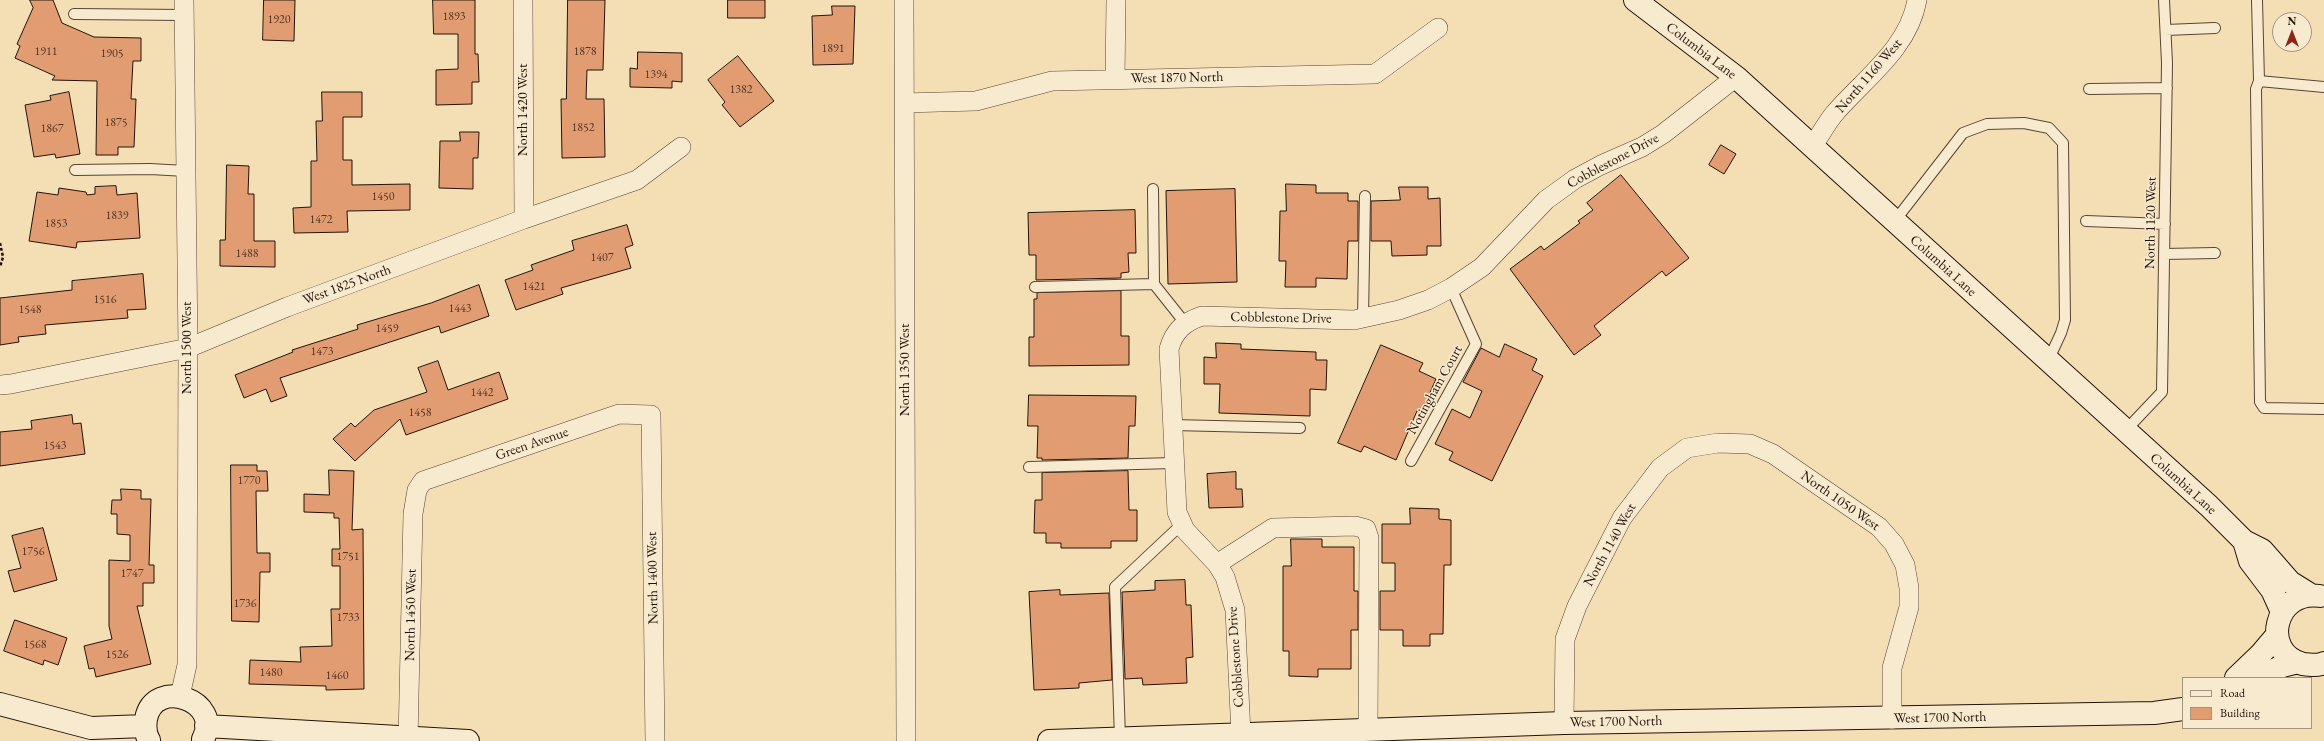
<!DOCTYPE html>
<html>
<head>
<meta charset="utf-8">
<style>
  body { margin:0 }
  #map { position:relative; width:2324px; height:741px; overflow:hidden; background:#f4dfb5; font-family:"EB Garamond",serif }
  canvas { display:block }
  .legend { position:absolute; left:2182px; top:677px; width:130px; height:52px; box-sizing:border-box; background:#f8eacf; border:1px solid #a39481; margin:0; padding:5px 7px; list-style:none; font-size:12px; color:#23120b }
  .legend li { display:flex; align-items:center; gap:8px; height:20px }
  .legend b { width:20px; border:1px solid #a39481 }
  .north { position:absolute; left:2272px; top:12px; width:40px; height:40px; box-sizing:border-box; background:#f8eacf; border:1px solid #a39481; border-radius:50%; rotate:0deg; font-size:11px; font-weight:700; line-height:16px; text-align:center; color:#23120b }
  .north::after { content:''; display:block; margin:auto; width:14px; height:18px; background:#8f2418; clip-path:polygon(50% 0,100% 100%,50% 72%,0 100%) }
</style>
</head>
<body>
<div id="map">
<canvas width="2324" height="741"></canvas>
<ul class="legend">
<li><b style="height:5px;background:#f8eacf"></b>Road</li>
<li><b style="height:11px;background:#e19c71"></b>Building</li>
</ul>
<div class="north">N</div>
</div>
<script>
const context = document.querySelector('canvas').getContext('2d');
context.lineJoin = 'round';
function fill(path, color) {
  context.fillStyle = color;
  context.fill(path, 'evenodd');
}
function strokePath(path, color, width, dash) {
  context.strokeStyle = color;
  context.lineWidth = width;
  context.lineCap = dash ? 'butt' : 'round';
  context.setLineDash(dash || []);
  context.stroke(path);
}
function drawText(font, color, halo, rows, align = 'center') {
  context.font = font + ' "EB Garamond",serif';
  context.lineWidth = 3;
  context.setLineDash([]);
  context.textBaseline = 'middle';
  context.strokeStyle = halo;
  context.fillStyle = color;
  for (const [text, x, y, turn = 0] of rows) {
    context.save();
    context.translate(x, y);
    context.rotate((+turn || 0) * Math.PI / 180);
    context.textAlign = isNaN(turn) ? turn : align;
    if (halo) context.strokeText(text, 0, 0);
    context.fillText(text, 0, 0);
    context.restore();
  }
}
const building = new Path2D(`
  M30 0H53L62 23 94 37 141 38V61H133L131 99H136L134 147H118V155H96L97 81 52 80 55 76 15 58 20 46 17 44 33 8Z
  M264 0H295L294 41 263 40Z
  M433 0H475V54H478L479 82H472V104L436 105V70L458 69V34H434Z
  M568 0H605L603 70H587L586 99H604L605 157 562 158 561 99H566Z
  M728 0H765V18H728Z
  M832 6H855L853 64 813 65 812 16 832 15Z
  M638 52 682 53V82L672 81V88L630 87V68L637 69Z
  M738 56 774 101 740 127 722 105 725 102 708 80Z
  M69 92 80 154 56 158 55 154 34 157 25 105 51 100 50 96Z
  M322 92H362V117H343V160H352V185L410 184V210L347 211 348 232 294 233 293 208 311 207V161H317L316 121H322Z
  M460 132H479L478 158H473V189L439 188 440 141H460Z
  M1721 145 1736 154 1724 174 1709 165Z
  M227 165 249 166 248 194H254V241H275V267L220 266V240H225Z
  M1621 175 1689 258 1666 276 1662 271 1594 326 1601 335 1574 355 1510 269 1541 246 1544 250 1580 223 1578 221 1593 210 1587 203Z
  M1286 184 1316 185V193H1348V201H1358V241H1348L1347 279 1316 278V287H1285L1286 261H1279L1280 211H1286Z
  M116 186 117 195 137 193 140 238 77 242 76 248 29 241 37 192 58 195 59 188 86 192 87 195 95 194V187Z
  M1399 187H1428V199L1440 198 1441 246H1427V255L1392 256 1391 241H1371V201L1400 200Z
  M1235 189 1237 282 1168 284 1166 191Z
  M1135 210 1136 253H1128L1129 272 1121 273V278L1036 280V255H1029L1028 213Z
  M627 225 633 245 625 248 631 268 561 288 563 294 516 310 505 280 533 270 531 265 574 250 572 241Z
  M143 274 146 309 127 310 128 318 45 325 46 334 18 337 19 342 0 345V298L72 290V281Z
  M479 285 489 316 441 333 439 326 280 378 287 396 271 402 266 389 244 398 235 375 293 352 292 350 358 329 357 325 431 303Z
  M1121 291V336H1129V365L1029 366V337H1034V299H1037V293Z
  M1216 343 1241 344V349L1316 352V360H1327L1326 390 1310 389V416L1219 413 1220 384H1204V357L1216 358Z
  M1505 344 1537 359 1532 370 1543 376 1492 481 1449 460 1453 452 1435 444 1452 409 1470 418 1482 391 1463 382 1481 348 1499 357Z
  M1381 345 1423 363 1419 371 1436 379 1421 413 1417 411 1396 460 1364 446 1361 452 1338 443Z
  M438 361 448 390 499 372 508 399 406 435 400 419 355 461 333 439 351 423 355 427 374 410 427 392 418 368Z
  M1029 395 1136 396 1135 426H1129L1128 458 1042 460V458H1037L1038 426H1028Z
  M72 415 73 424 81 423 85 454 0 466V432L32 429 31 421Z
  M231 465H257V471H267L268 491H256L257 553H270V572H260L259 622 232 621Z
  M329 470 354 471 352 530 363 529 364 689 326 690V686L249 684 250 660 301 662 300 647 332 646 331 609H340V566H332V549H340L339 518H334V513L304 512V494L329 495Z
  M1128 471 1129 510H1137V541H1111V548H1061V543H1046V533H1034L1035 500H1042V473Z
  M1236 472V489H1242L1243 507 1209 508 1207 474Z
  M121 489 141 490V499H151L149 565H154V583H143V606H137L151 664 96 677 94 668 89 669 84 646 112 639 109 626V560L130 561V535L117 534V514H111L112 500H121Z
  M1410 508 1439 509V519L1451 520V565H1444L1443 634H1430V646H1403V630H1380V591H1395V563H1382V524H1410Z
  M43 528 57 580 14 592 8 571 21 568 12 536Z
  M1291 539H1322V547H1354V591H1358V630H1351V669H1318V677L1289 676V651H1283V566H1291Z
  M1185 580 1186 605H1191L1193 657 1186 658 1187 683 1143 685 1142 678 1125 679 1122 592 1155 590V581Z
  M1060 590V595L1109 593 1112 680 1079 683V688L1034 690 1029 592Z
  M15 620 67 638 58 665 44 660 43 665 4 651Z`);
fill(building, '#e19c71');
strokePath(building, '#23120b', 1);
const lane = new Path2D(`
  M2257 0 2259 81
  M74 14 184 15
  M2166 30 2215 28
  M2324 87 2259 81 2256 89 2260 402 2264 408 2324 409
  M2089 89 2167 88
  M75 170 150 169 186 171
  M1153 189 1154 284
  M2086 221 2165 224
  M1894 222 1963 133 1987 124 2024 123 2049 128 2063 143 2065 320 2061 333 2048 361
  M2164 254 2215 253
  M1035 287 1154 284 1185 323
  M1363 319 1365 196
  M1172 425 1300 428
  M2125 431 2162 392 2167 63 2164 0
  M1411 461 1476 344 1451 288
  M1029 467 1173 463
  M1120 738 1115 587 1182 524`);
const street = new Path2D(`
  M523 0 524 219
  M904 0 906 741
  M1115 80 1116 0
  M904 103 976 101 1052 81 1375 74 1438 28
  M1812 147C1819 137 1826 124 1834 114 1864 79 1909 48 1917 0
  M0 385 11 384 188 348 287 307 524 219 637 180 681 147
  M1217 564 1273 528 1355 526 1366 529 1369 538 1368 729
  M180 696 187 665 188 348 184 0
  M1564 723 1565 639 1577 606 1622 518 1660 468 1687 448 1718 443 1750 444 1773 454 1879 527 1894 544 1905 565 1909 588V607L1892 668V719
  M1241 734 1235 610 1225 577 1217 564 1185 530 1177 512 1169 349C1174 331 1184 322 1202 316L1354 320 1399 310 1428 300 1451 288 1482 267 1546 200 1575 179 1601 165 1642 147 1663 134 1736 77
  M408 741 413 514 417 490 423 481 619 414 651 415 655 741`);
const secondary = new Path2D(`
  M1635 0 1736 77 2209 506 2244 541 2262 550 2290 582 2311 595
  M2244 541 2250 561 2272 590 2282 612
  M2320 596C2274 589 2260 653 2303 664 2310 665 2317 666 2324 663
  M2236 678 2260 655 2277 635
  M2260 678 2282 666 2298 662
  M0 704 91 728 145 726
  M206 726 468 741
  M149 740C145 734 145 726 146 719 154 676 224 701 203 739
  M1049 741 1564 723 2154 713 2183 709`);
strokePath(lane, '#574536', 12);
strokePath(street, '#574536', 20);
strokePath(secondary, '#23120b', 24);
strokePath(new Path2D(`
  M0 243 3 257 0 267`), '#23120b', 2.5, [3, 2]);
strokePath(lane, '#f8eacf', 10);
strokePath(street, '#f8eacf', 19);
strokePath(secondary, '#f8eacf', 22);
drawText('12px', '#523424', null, [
  ["1893",454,17],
  ["1920",279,20],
  ["1891",833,49],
  ["1911",46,52],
  ["1878",585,52],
  ["1905",112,54],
  ["1394",656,75],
  ["1382",741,90],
  ["1875",116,123],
  ["1852",583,128],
  ["1867",52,129],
  ["1450",383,197],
  ["1839",117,216],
  ["1472",321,220],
  ["1853",56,224],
  ["1488",247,254],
  ["1407",602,258],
  ["1421",534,287],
  ["1516",105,300],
  ["1443",460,309],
  ["1548",30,310],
  ["1459",387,329],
  ["1473",322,352],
  ["1442",482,393],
  ["1458",420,413],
  ["1543",55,446],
  ["1770",249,481],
  ["1756",33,552],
  ["1751",348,557],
  ["1747",132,574],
  ["1736",245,604],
  ["1733",348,618],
  ["1568",35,645],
  ["1526",117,655],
  ["1480",271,673],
  ["1460",337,676]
]);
drawText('14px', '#23120b', '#f8eacf', [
  ["Columbia Lane",1701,51,37],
  ["North 1160 West",1869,76,-49],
  ["West 1870 North",1177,78,-1],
  ["North 1420 West",523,110,-90],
  ["Cobblestone Drive",1613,161,-28],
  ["North 1120 West",2151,223,-89],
  ["Columbia Lane",1943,266,42],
  ["West 1825 North",347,285,-20],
  ["Cobblestone Drive",1281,318,1],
  ["North 1500 West",187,348,-90],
  ["North 1350 West",905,370,-90],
  ["Notingham Court",1435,390,-61],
  ["Green Avenue",532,444,-19],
  ["Columbia Lane",2183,484,42],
  ["North 1050 West",1840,501,35],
  ["North 1140 West",1610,545,-61],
  ["North 1400 West",653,578,-91],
  ["North 1450 West",411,615,-89],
  ["Cobblestone Drive",1236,657,-94],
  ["West 1700 North",1940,718,-1],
  ["West 1700 North",1616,722,-1]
]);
</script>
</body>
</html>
